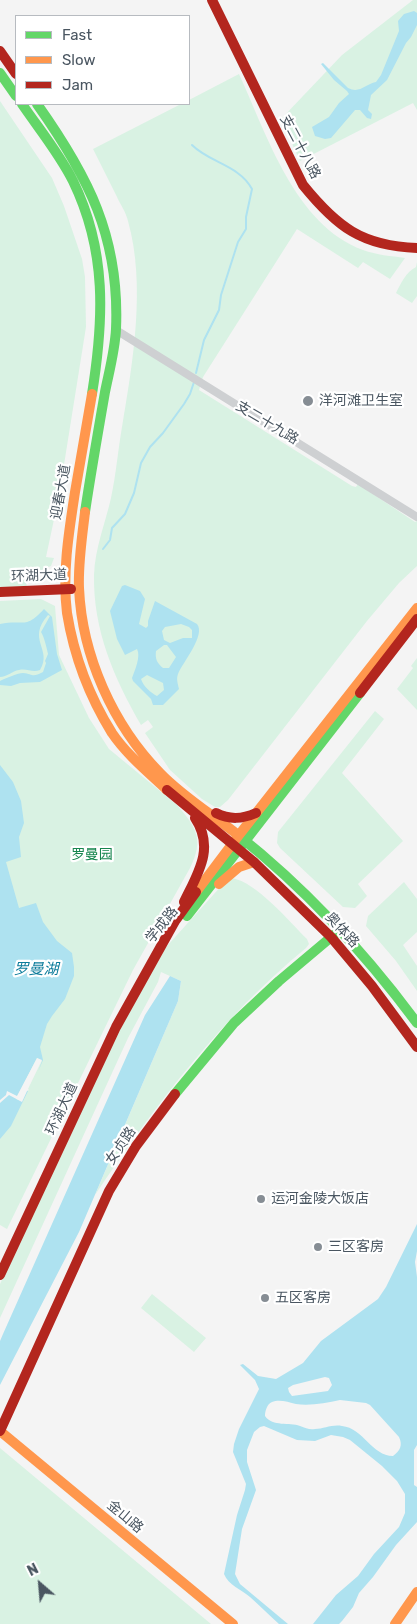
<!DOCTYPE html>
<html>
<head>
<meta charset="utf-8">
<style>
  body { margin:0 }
  #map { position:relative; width:417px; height:1624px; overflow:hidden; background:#f4f4f4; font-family:Rubik,sans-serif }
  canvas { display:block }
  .legend { position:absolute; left:15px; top:15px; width:175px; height:90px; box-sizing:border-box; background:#fff; border:1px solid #b7bbc0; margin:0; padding:6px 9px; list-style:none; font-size:15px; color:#4a5661 }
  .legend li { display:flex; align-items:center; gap:10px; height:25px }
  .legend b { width:25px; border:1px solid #b7bbc0 }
  .north { position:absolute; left:15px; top:1559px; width:50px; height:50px; -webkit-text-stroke:4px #fff; paint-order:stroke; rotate:333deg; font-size:14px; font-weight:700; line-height:20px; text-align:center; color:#4a5661 }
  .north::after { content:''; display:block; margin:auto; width:18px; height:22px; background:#4a5661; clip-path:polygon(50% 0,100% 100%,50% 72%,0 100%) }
</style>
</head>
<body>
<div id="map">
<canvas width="417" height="1624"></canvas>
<ul class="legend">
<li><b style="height:6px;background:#63d668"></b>Fast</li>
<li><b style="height:6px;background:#ff974d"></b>Slow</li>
<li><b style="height:6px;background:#b3261e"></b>Jam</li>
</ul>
<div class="north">N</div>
</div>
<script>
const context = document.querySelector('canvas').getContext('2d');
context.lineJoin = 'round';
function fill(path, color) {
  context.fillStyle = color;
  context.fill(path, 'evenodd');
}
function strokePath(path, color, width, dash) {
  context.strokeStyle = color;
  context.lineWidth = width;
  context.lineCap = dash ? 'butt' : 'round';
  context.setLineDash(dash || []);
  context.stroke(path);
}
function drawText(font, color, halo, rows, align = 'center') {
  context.font = font + ' Rubik,"Noto Sans SC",sans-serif';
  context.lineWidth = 4.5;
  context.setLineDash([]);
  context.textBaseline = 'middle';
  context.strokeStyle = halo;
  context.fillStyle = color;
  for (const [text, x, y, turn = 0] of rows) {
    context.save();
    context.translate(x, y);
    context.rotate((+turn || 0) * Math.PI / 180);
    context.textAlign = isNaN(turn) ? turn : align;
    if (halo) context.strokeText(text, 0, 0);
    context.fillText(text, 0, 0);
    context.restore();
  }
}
fill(new Path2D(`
  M413 0H417V110L413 103 300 161 282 122 283 117 342 55Z
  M239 74C267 135 295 225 363 250 377 255 391 256 405 258L390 279 363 262 358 268 297 229 203 377 199 390 352 486 356 487 358 484 415 522 417 521V566L399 583 367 621 228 800 220 807H215L202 799 170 770 145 733 153 727 148 720 141 725C114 678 93 630 94 575 95 548 105 524 111 498 116 475 118 450 122 427 133 362 146 285 128 221 126 212 120 204 117 197 109 181 101 165 93 149L181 104H189V100Z
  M0 101 52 178 64 206 82 259 85 277 86 327 59 496 46 557 54 558 51 566 39 571 31 579 26 581 27 588H0Z
  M417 262V296L412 303 396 293C401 283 406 272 416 267Z
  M41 599 55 606 59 655 89 718 109 749 177 805C197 828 204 840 190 868L133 970 7 1229 0 1225V601Z
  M417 658V710L397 689 413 668 411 666Z
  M375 711 384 719 342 773 403 841 358 884 367 896 355 908 343 907 280 848 277 843 278 832Z
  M232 878C256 882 289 921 307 939L309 944 306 948C221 1018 156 1104 95 1195L178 1001 181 981 161 972 158 982 128 1038 0 1318V1284L120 1027 158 956 223 884Z
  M404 882 417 899V932L403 945 417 966V991L396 961 366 926 368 916Z
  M152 1294 206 1338 194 1352 141 1308Z
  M0 1448 211 1624H0Z`), '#d9f2e3');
fill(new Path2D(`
  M414 11 417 13V25L411 37 406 43 387 80 371 95 368 110 372 114 371 119 367 118 360 110H355L331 138 325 139 315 136 312 127 329 117 339 103 349 94 347 91 334 80 321 64 323 63 348 88C360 94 365 84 376 82L381 75 399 31 398 21 404 14Z
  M125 585 140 591 145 599 139 624 146 628 148 626V621L155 601 197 624C206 635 183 662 178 674 176 679 178 684 179 689L163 705H153L151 699 133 681 132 678C135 670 141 656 137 649L125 655 117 639 110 611 122 586ZM181 624 189 627 192 630V638H183L170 643 164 640 162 631 165 627ZM164 645H167L176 657 169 668H163C157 663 155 659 156 651ZM147 675 163 683 164 690 157 696C151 693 143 686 141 679Z
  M44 609 52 617 57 654 62 670 40 682 20 683 11 686 0 685V681C6 678 18 673 23 673 33 674 32 678 43 672L46 663 45 661 48 654C47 649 44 636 41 632L50 616 48 615C26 640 53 649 40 670 32 673 27 668 19 670 12 671 7 677 0 677V624C24 619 25 630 44 609Z
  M0 765 13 782 21 801 24 823 19 837 21 857 6 862 19 908 36 903 43 922 57 941 72 953 74 967V976L65 999 52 1016 47 1024 40 1047 43 1060 38 1072 42 1061 37 1058 16 1099 22 1101 27 1090 28 1091 11 1126 0 1139Z
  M170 976 181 981 178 1001 79 1232 0 1385V1341L3 1334 145 1015Z
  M417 1224V1251L415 1262 417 1277V1445L414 1450V1485L417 1487V1522L396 1545 373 1577 359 1593 353 1607 342 1621 339 1624H313L336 1595 358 1576 374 1554 399 1527 405 1513V1494L397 1481 382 1466 350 1440 343 1437 331 1435 315 1441 297 1440 264 1426 260 1427 254 1432 247 1450V1462L256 1490 242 1529 235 1574 240 1584 288 1624H279C269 1615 260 1606 250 1597 242 1590 228 1585 224 1574L237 1515 245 1490 246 1484 233 1452 234 1444 239 1429 259 1389 255 1380 240 1365 243 1364 258 1376 276 1379 303 1363 321 1341 378 1299 386 1287ZM325 1377 329 1378 332 1385 328 1391 292 1396 289 1392 288 1388 293 1385ZM340 1400 366 1403 370 1405 399 1437C403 1445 400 1451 393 1456 372 1456 363 1428 342 1426 332 1424 324 1429 315 1429 309 1430 306 1428 300 1426 289 1422 273 1427 265 1416 265 1411 267 1404 272 1402 279 1399 288 1402 296 1404 310 1406 326 1403 340 1400Z`), '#aee2f0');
fill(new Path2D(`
  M37 1058 42 1060 28 1089 29 1090 27 1091 22 1102 9 1095 0 1103V1100L6 1095 7 1091 17 1096Z`), '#f4f4f4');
strokePath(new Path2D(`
  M192 145C210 163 239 165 252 189L246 217V229L238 242 221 295 219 310 204 340 196 373
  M103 549 110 540 112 528 125 514 134 493 141 463 150 447 163 433 184 404 190 394 194 382`), '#aee2f0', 2);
strokePath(new Path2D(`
  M116 330 417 517`), '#ced0d2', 8);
strokePath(new Path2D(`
  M0 73 16 96
  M22 104C39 129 59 153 73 181 107 251 104 319 92 394
  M37 104C88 176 120 237 116 329 115 350 109 372 105 392 98 432 91 472 85 512
  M238 835C306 889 365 953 417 1023
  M187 916 360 693
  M175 1094 234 1023 279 981 336 933`), '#63d668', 10);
strokePath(new Path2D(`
  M92 394C86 427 81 459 75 492 69 531 62 573 67 613 74 656 89 696 112 733 127 755 148 772 167 790
  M85 512C82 538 78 563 79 588 82 656 113 725 160 773 183 797 213 815 238 835
  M219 884 239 867 254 862
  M196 892 239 835 417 608
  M0 1431 233 1624
  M395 1624 417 1592`), '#ff974d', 10);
strokePath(new Path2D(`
  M212 0 303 185C337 227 362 246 417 248
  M0 51 16 74
  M0 592 71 589
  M360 693 417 619
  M167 790 254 862 331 937 372 986 417 1047
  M216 813C230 820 242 819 256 813
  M184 902C198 873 215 848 195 818
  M0 1275 116 1027 175 921 196 892
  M0 1431 109 1191 136 1146 175 1094`), '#b3261e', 10);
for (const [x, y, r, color] of [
  [308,401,6,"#868d94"],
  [261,1199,5,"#868d94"],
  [318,1247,5,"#868d94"],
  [265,1298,5,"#868d94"]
]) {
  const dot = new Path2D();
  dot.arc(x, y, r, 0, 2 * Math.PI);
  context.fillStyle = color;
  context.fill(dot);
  strokePath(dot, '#fff', 2);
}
drawText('14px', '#4a5661', '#fff', [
  ["支二十八路",300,147,62],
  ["支二十九路",267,423,31],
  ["迎春大道",61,492,-80],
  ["环湖大道",39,576,-2],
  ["学成路",162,925,-51],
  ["奥体路",342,930,47],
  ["环湖大道",62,1109,-65],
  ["女贞路",121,1146,-56],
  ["金山路",125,1517,40]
]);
drawText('14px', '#4a5661', '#fff', [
  ["洋河滩卫生室",319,401],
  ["运河金陵大饭店",271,1199],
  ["三区客房",328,1247],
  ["五区客房",275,1298]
], 'left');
drawText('14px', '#17864f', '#fff', [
  ["罗曼园",92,855]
]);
drawText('italic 15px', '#0c7c9b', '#fff', [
  ["罗曼湖",36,970]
]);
</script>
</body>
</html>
